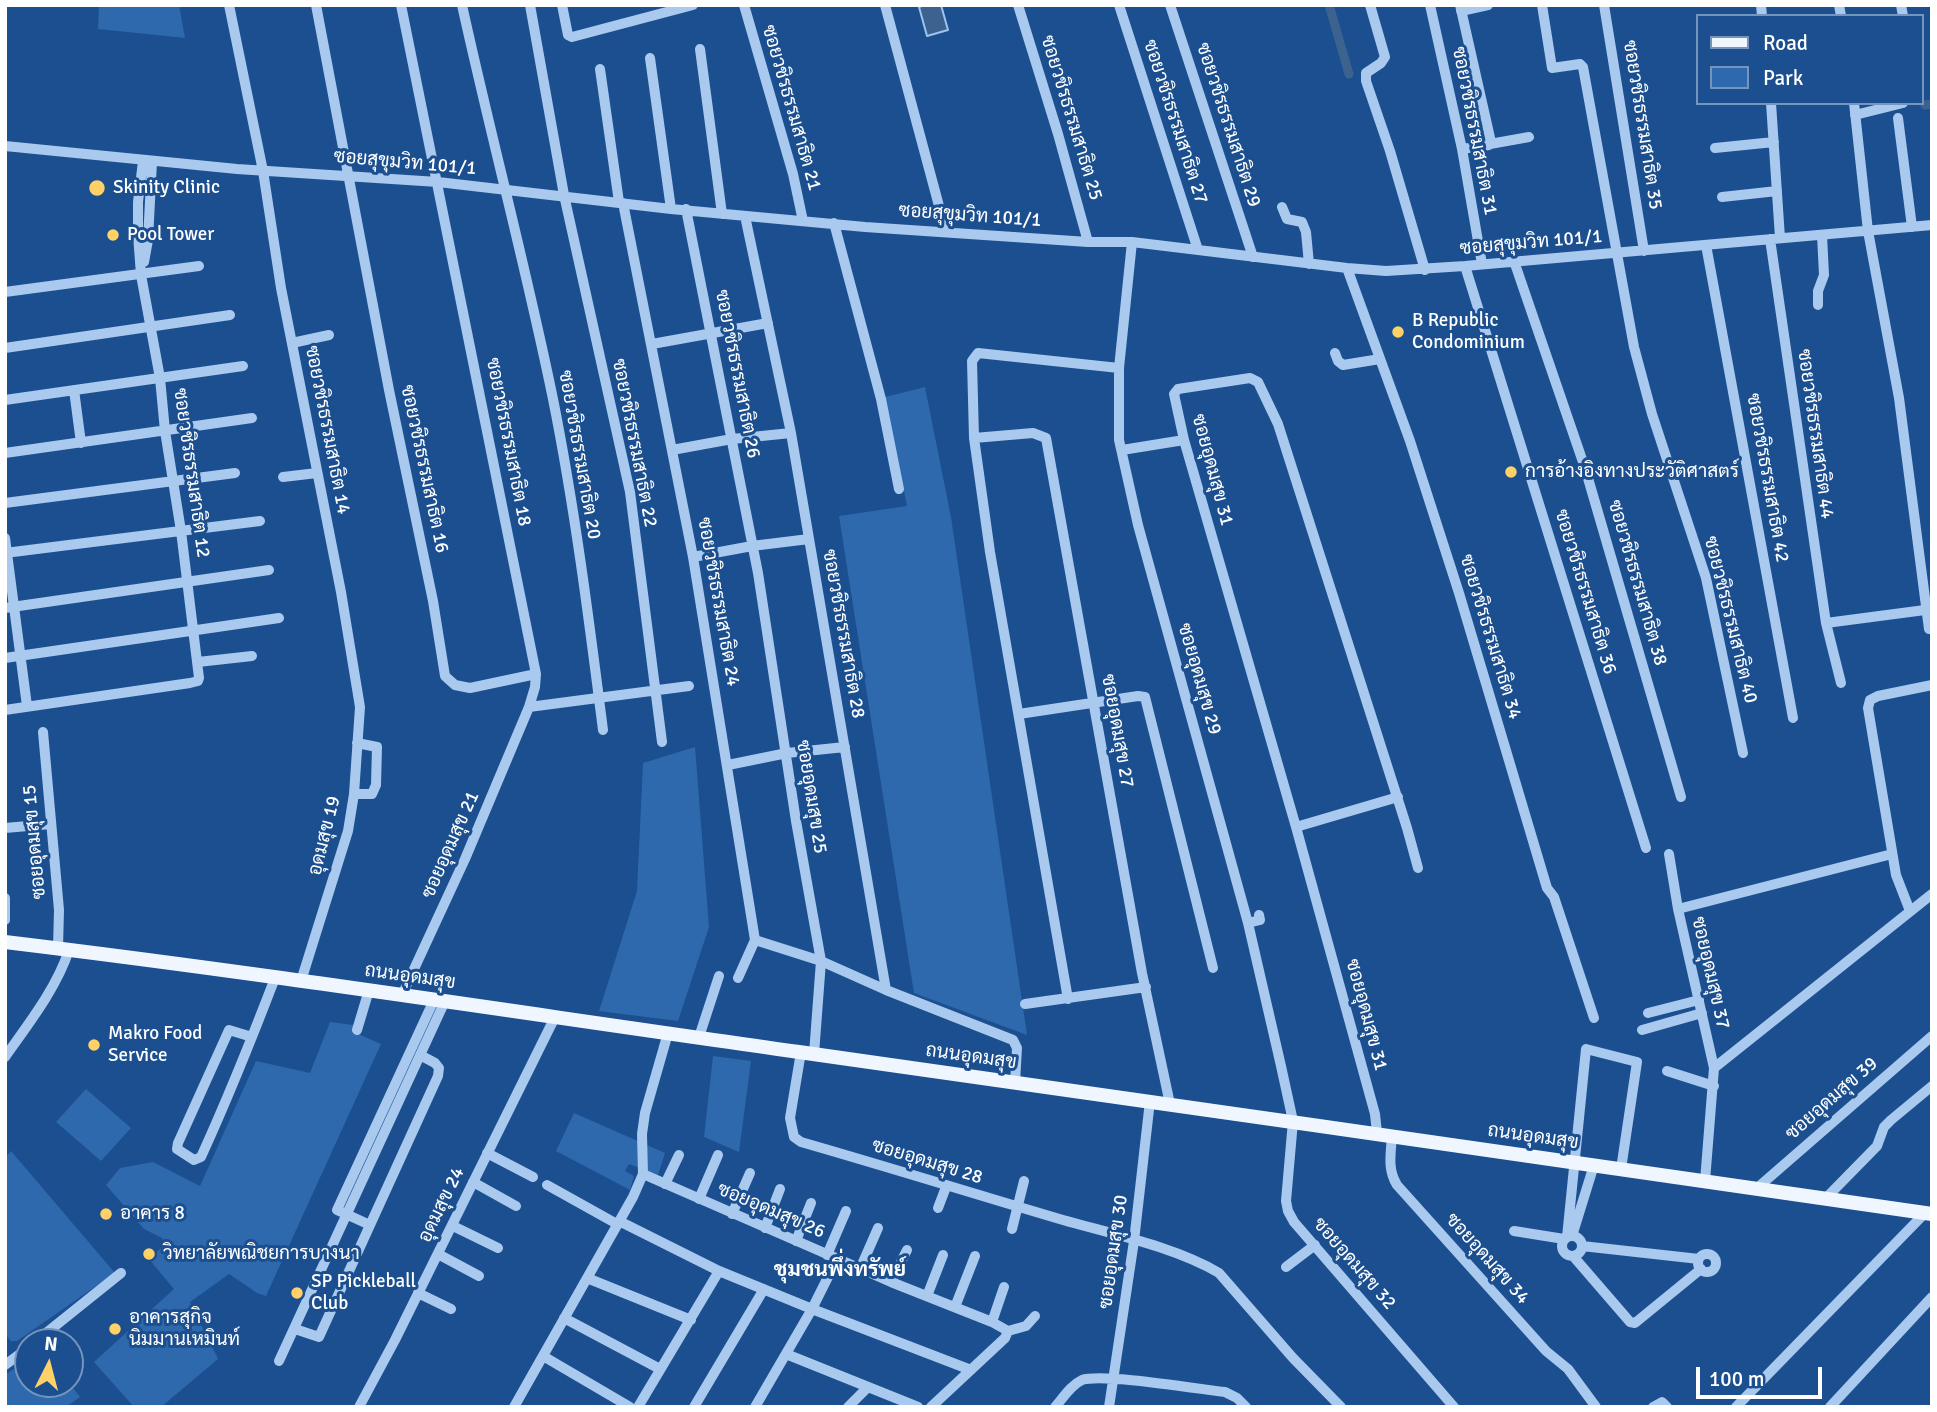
<!DOCTYPE html>
<html>
<head>
<meta charset="utf-8">
<style>
  body { margin:0 }
  #map { position:relative; width:1937px; height:1412px; overflow:hidden; background:#1b4f8f; font-family:Signika,sans-serif }
  canvas { display:block }
  .frame { position:absolute; inset:0; border:7px solid #fff; pointer-events:none }
  .legend { position:absolute; left:1696px; top:14px; width:228px; height:91px; box-sizing:border-box; background:#1b4f8f; border:2px solid #7695bc; margin:0; padding:9px 12px; list-style:none; font-size:21px; color:#fff }
  .legend li { display:flex; align-items:center; gap:14px; height:35px }
  .legend b { width:35px; border:2px solid #7695bc }
  .north { position:absolute; left:14px; top:1328px; width:70px; height:70px; box-sizing:border-box; background:#1b4f8f; border:2px solid #7695bc; border-radius:50%; rotate:6deg; font-size:19px; font-weight:700; line-height:28px; text-align:center; color:#fff }
  .north::after { content:''; display:block; margin:auto; width:24px; height:32px; background:#ffd166; clip-path:polygon(50% 0,100% 100%,50% 72%,0 100%) }
  .scale { position:absolute; left:1696px; top:1367px; width:126px; height:32px; box-sizing:border-box; border:4px solid #fff; border-top:0; padding-left:9px; font-size:21px; line-height:24px; white-space:nowrap; color:#fff; -webkit-text-stroke:5px #1b4f8f; paint-order:stroke }
</style>
</head>
<body>
<div id="map">
<canvas width="1937" height="1412"></canvas>
<div class="frame"></div>
<ul class="legend">
<li><b style="height:9px;background:#f0f6ff"></b>Road</li>
<li><b style="height:19px;background:#2e69ad"></b>Park</li>
</ul>
<div class="north">N</div>
<div class="scale">100 m</div>
</div>
<script>
const context = document.querySelector('canvas').getContext('2d');
context.lineJoin = 'round';
function fill(path, color) {
  context.fillStyle = color;
  context.fill(path, 'evenodd');
}
function strokePath(path, color, width, dash) {
  context.strokeStyle = color;
  context.lineWidth = width;
  context.lineCap = dash ? 'butt' : 'round';
  context.setLineDash(dash || []);
  context.stroke(path);
}
function drawText(font, color, halo, rows, align = 'center') {
  context.font = font + ' Signika,Sarabun,sans-serif';
  context.lineWidth = 6;
  context.setLineDash([]);
  context.textBaseline = 'middle';
  context.strokeStyle = halo;
  context.fillStyle = color;
  for (const [text, x, y, turn = 0] of rows) {
    context.save();
    context.translate(x, y);
    context.rotate((+turn || 0) * Math.PI / 180);
    context.textAlign = isNaN(turn) ? turn : align;
    if (halo) context.strokeText(text, 0, 0);
    context.fillText(text, 0, 0);
    context.restore();
  }
}
fill(new Path2D(`
  M99 5H179L185 38 98 29Z
  M925 387 951 517 1027 1035 914 993 839 516 907 506 885 397Z
  M695 747 709 927 678 1021 599 1011 637 891 643 763Z
  M330 1022 361 1026 358 1034 381 1044 266 1296 257 1293 229 1274 190 1302 218 1359 161 1407H134L94 1362 174 1289 148 1258 166 1245 162 1238 144 1229 106 1185 120 1168 153 1162 200 1186 256 1061 310 1073Z
  M713 1056 751 1061 739 1152 704 1137Z
  M86 1089 131 1128 101 1161 56 1122Z
  M574 1113 665 1153 658 1175 629 1164 625 1171 634 1176 630 1190 556 1151Z
  M11 1151 115 1273 17 1341H11L5 1334V1158Z
  M28 1359V1384H70L80 1397 66 1407H5V1375Z`), '#2e69ad');
const water = new Path2D(`
  M924 5H941L948 30 927 36 919 7Z`);
fill(water, '#3c6290');
strokePath(water, '#9cc4f0', 2);
strokePath(new Path2D(`
  M1329 5 1349 74
  M1925 105 1932 104`), '#3c6290', 9);
strokePath(new Path2D(`
  M229 5 263 171 281 288 341 592 360 707 354 794 348 831 301 981
  M316 5 389 390 433 601 445 676 455 685 470 688 536 674
  M401 5 536 674 535 687 529 707 465 859 402 995
  M462 5C491 137 526 267 553 399 575 509 589 620 603 730
  M530 5 564 195 630 492 662 742
  M562 5 568 35 572 37 693 5
  M744 5 793 174 803 221
  M885 5 946 232
  M1018 5 1058 134 1088 242
  M1119 5 1198 250
  M1170 5 1253 257
  M1370 5 1385 57 1381 63 1366 73V81L1390 151 1425 270
  M1430 5 1462 149 1482 264
  M1460 5 1491 142 1489 145 1462 149
  M1542 5 1552 68 1580 64 1583 67 1634 347 1652 414 1706 578 1743 753
  M1604 5 1644 251
  M1761 5 1762 16
  M1839 5 1841 16
  M1901 5 1903 16
  M1461 11 1488 5
  M700 49 722 214
  M650 58 671 209
  M600 69 619 202
  M1771 103 1780 238
  M1854 103 1868 231 1899 398 1929 629
  M1855 115 1903 103
  M1898 118 1912 227
  M1490 144 1529 137
  M5 146 237 169 438 182 671 209 865 227 1088 242H1132L1347 268 1386 271 1465 266 1932 225
  M1715 148 1774 142
  M1722 197 1777 191
  M623 203 693 557 755 940 821 961 886 990 791 433 745 216
  M1282 207 1287 219 1302 222 1306 232 1309 264
  M686 209 758 573 796 821 821 961 814 1054
  M834 223 881 399 899 489
  M1770 239 1826 623 1841 683
  M1132 242 1119 368V440L1138 525 1248 923 1281 1066 1293 1121 1286 1201 1288 1211 1294 1222 1454 1407
  M1706 245 1793 718
  M1514 261 1585 468 1681 797
  M144 262 148 240 152 162
  M1465 266 1646 848
  M1347 268 1410 441 1459 593 1547 888 1554 897 1594 1018
  M5 292 199 266
  M1818 305V291L1824 275 1822 235
  M292 343 329 335
  M652 344 768 323
  M5 348 230 315
  M1335 353 1338 361 1343 365 1380 359
  M74 390 81 443
  M5 400 243 366
  M974 438 1033 433 1046 438 1142 973 1170 1104
  M672 450 732 439 791 433
  M1122 450 1184 440
  M5 453 252 418
  M283 477 317 473
  M5 503 235 473
  M5 538 27 706
  M5 553 260 521
  M693 557 752 546 809 539
  M5 608 269 570
  M1826 623 1925 610
  M5 658 279 618
  M198 662 252 656
  M529 707 689 686
  M5 710 190 683 198 681 199 678 181 531 165 431 160 378 141 275 138 235V202L143 161
  M1019 714 1138 696 1145 697 1213 968
  M43 732 59 910 58 948
  M728 765 787 753 845 747
  M354 794H372L376 785 377 747 357 743
  M1296 827 1398 797
  M5 828 51 824
  M1669 854 1678 909
  M5 898V920
  M1910 911 1896 875 1868 708 1870 700 1878 696 1932 685
  M1248 923 1260 920 1259 915
  M738 978 755 940
  M886 990 1013 1040 1017 1048 1015 1083
  M1068 999 990 552 974 438 972 361 978 353 1119 368
  M1025 1004 1146 987
  M1648 1013 1699 1000
  M357 1030 369 990
  M1642 1030 1702 1013
  M252 1037 229 1030 178 1143 177 1149 194 1160 201 1157C228 1098 252 1038 275 978
  M699 1037 719 976
  M801 1052 790 1118 794 1137 801 1142C888 1167 975 1194 1063 1220 1112 1234 1175 1247 1219 1273L1293 1358 1341 1407
  M5 1057C29 1023 56 989 69 950
  M1714 1068 1932 894
  M1667 1071 1714 1086
  M1377 1133 1375 1114 1296 827 1184 440 1174 394 1178 389 1250 378 1258 382 1278 424 1407 828 1418 868
  M1392 1135C1391 1153 1387 1169 1397 1185L1546 1351 1568 1369 1596 1407
  M487 1153 533 1177
  M643 1174 891 1282 992 1322 1008 1331 1005 1338 931 1407
  M1705 1181 1714 1068 1678 909 1892 854
  M473 1182 516 1206
  M665 1184 679 1155
  M547 1185 617 1224
  M1756 1189 1932 1036
  M1826 1198 1877 1146 1884 1127 1891 1120 1932 1086
  M699 1199 718 1155
  M938 1208 946 1187
  M732 1214 750 1173
  M619 1221 719 1271 812 1309 971 1370
  M370 1225 337 1210 434 1000
  M453 1226 498 1248
  M765 1228 780 1189
  M1012 1229 1024 1181
  M1514 1231 1564 1239
  M1572 1236 1594 1165
  M1562 1246a10 10 0 1 1 20 0a10 10 0 1 1-20 0Z
  M1567 1237 1586 1049 1637 1062 1621 1169
  M796 1241 811 1203
  M1582 1246 1699 1259
  M438 1254 479 1276
  M1698 1263a9 9 0 1 1 18 0a9 9 0 1 1-18 0Z
  M827 1255 846 1211
  M1573 1256 1630 1322 1635 1323 1701 1269
  M1286 1267 1315 1245
  M860 1269 878 1228
  M587 1278 691 1320
  M891 1282 907 1250
  M418 1293 451 1309
  M927 1296 943 1255
  M955 1307 975 1256
  M564 1318 660 1369
  M992 1322 1004 1287
  M295 1329 319 1337 438 1076 439 1068 435 1063 420 1055
  M1008 1331 1026 1326 1035 1316
  M35 1342 121 1273
  M786 1354 918 1407
  M543 1356 630 1407
  M279 1361 445 1001
  M5 1365 28 1348
  M359 1407 395 1340 555 1017
  M514 1407 633 1197 643 1174 642 1134 645 1113 668 1033
  M638 1407 719 1271
  M694 1407 764 1289
  M755 1407 812 1309 837 1259
  M848 1407 868 1387
  M1055 1407C1063 1398 1071 1385 1082 1380 1102 1373 1198 1389 1225 1392L1237 1398 1246 1407
  M1109 1407 1134 1241 1150 1101
  M1653 1407 1662 1402 1667 1407
  M1736 1407 1925 1213
  M1830 1407 1932 1297`), '#a9c9ee', 10);
strokePath(new Path2D(`
  M5 942C271 974 535 1015 799 1052 1177 1105 1554 1160 1932 1214`), '#f0f6ff', 14);
for (const [x, y, r, color] of [
  [97,188,9,"#ffd166"],
  [113,235,7,"#ffd166"],
  [1398,332,7,"#ffd166"],
  [1511,472,7,"#ffd166"],
  [94,1045,7,"#ffd166"],
  [106,1214,7,"#ffd166"],
  [149,1254,7,"#ffd166"],
  [297,1293,7,"#ffd166"],
  [115,1329,7,"#ffd166"]
]) {
  const dot = new Path2D();
  dot.arc(x, y, r, 0, 2 * Math.PI);
  context.fillStyle = color;
  context.fill(dot);
  strokePath(dot, '#1b4f8f', 2.5);
}
drawText('19px', '#fff', '#1b4f8f', [
  ["ซอยวชิรธรรมสาธิต 21",791,108,74],
  ["ซอยวชิรธรรมสาธิต 25",1071,118,73],
  ["ซอยวชิรธรรมสาธิต 27",1175,122,72],
  ["ซอยวชิรธรรมสาธิต 29",1228,125,72],
  ["ซอยวชิรธรรมสาธิต 35",1642,125,81],
  ["ซอยวชิรธรรมสาธิต 31",1474,131,79],
  ["ซอยสุขุมวิท 101/1",405,163,5],
  ["ซอยสุขุมวิท 101/1",970,216,4],
  ["ซอยสุขุมวิท 101/1",1531,243,-5],
  ["ซอยวชิรธรรมสาธิต 26",737,374,79],
  ["ซอยวชิรธรรมสาธิต 14",327,430,79],
  ["ซอยวชิรธรรมสาธิต 44",1815,434,82],
  ["ซอยวชิรธรรมสาธิต 18",508,442,79],
  ["ซอยวชิรธรรมสาธิต 22",634,443,79],
  ["ซอยวชิรธรรมสาธิต 20",579,455,80],
  ["ซอยวชิรธรรมสาธิต 16",424,469,78],
  ["ซอยอุดมสุข 31",1212,470,75],
  ["ซอยวชิรธรรมสาธิต 12",191,473,82],
  ["ซอยวชิรธรรมสาธิต 42",1767,478,80],
  ["ซอยวชิรธรรมสาธิต 38",1637,583,74],
  ["ซอยวชิรธรรมสาธิต 36",1585,592,73],
  ["ซอยวชิรธรรมสาธิต 24",718,602,80],
  ["ซอยวชิรธรรมสาธิต 40",1730,620,76],
  ["ซอยวชิรธรรมสาธิต 28",843,634,80],
  ["ซอยวชิรธรรมสาธิต 34",1490,637,73],
  ["ซอยอุดมสุข 29",1199,679,74],
  ["ซอยอุดมสุข 27",1117,731,80],
  ["ซอยอุดมสุข 25",811,797,81],
  ["อุดมสุข 19",325,836,-76],
  ["ซอยอุดมสุข 15",35,842,-95],
  ["ซอยอุดมสุข 21",451,845,-66],
  ["ซอยอุดมสุข 37",1710,973,77],
  ["ถนนอุดมสุข",410,977,8],
  ["ซอยอุดมสุข 31",1366,1015,75],
  ["ถนนอุดมสุข",971,1057,8],
  ["ซอยอุดมสุข 39",1832,1099,-41],
  ["ถนนอุดมสุข",1533,1137,8],
  ["ซอยอุดมสุข 28",927,1162,17],
  ["อุดมสุข 24",442,1205,-64],
  ["ซอยอุดมสุข 26",771,1211,23],
  ["ซอยอุดมสุข 30",1114,1252,-82],
  ["ซอยอุดมสุข 34",1487,1259,48],
  ["ซอยอุดมสุข 32",1354,1264,49]
]);
drawText('19px', '#fff', '#1b4f8f', [
  ["Skinity Clinic",113,188],
  ["Pool Tower",127,235],
  ["B Republic",1412,321],
  ["Condominium",1412,343],
  ["การอ้างอิงทางประวัติศาสตร์",1525,472],
  ["Makro Food",108,1034],
  ["Service",108,1056],
  ["อาคาร 8",120,1214],
  ["วิทยาลัยพณิชยการบางนา",163,1254],
  ["SP Pickleball",311,1282],
  ["Club",311,1304],
  ["อาคารสุกิจ",129,1318],
  ["นิมมานเหมินท์",129,1340]
], 'left');
drawText('bold 21px', '#fff', '#1b4f8f', [
  ["ชุมชนพึ่งทรัพย์",840,1270]
]);
</script>
</body>
</html>
